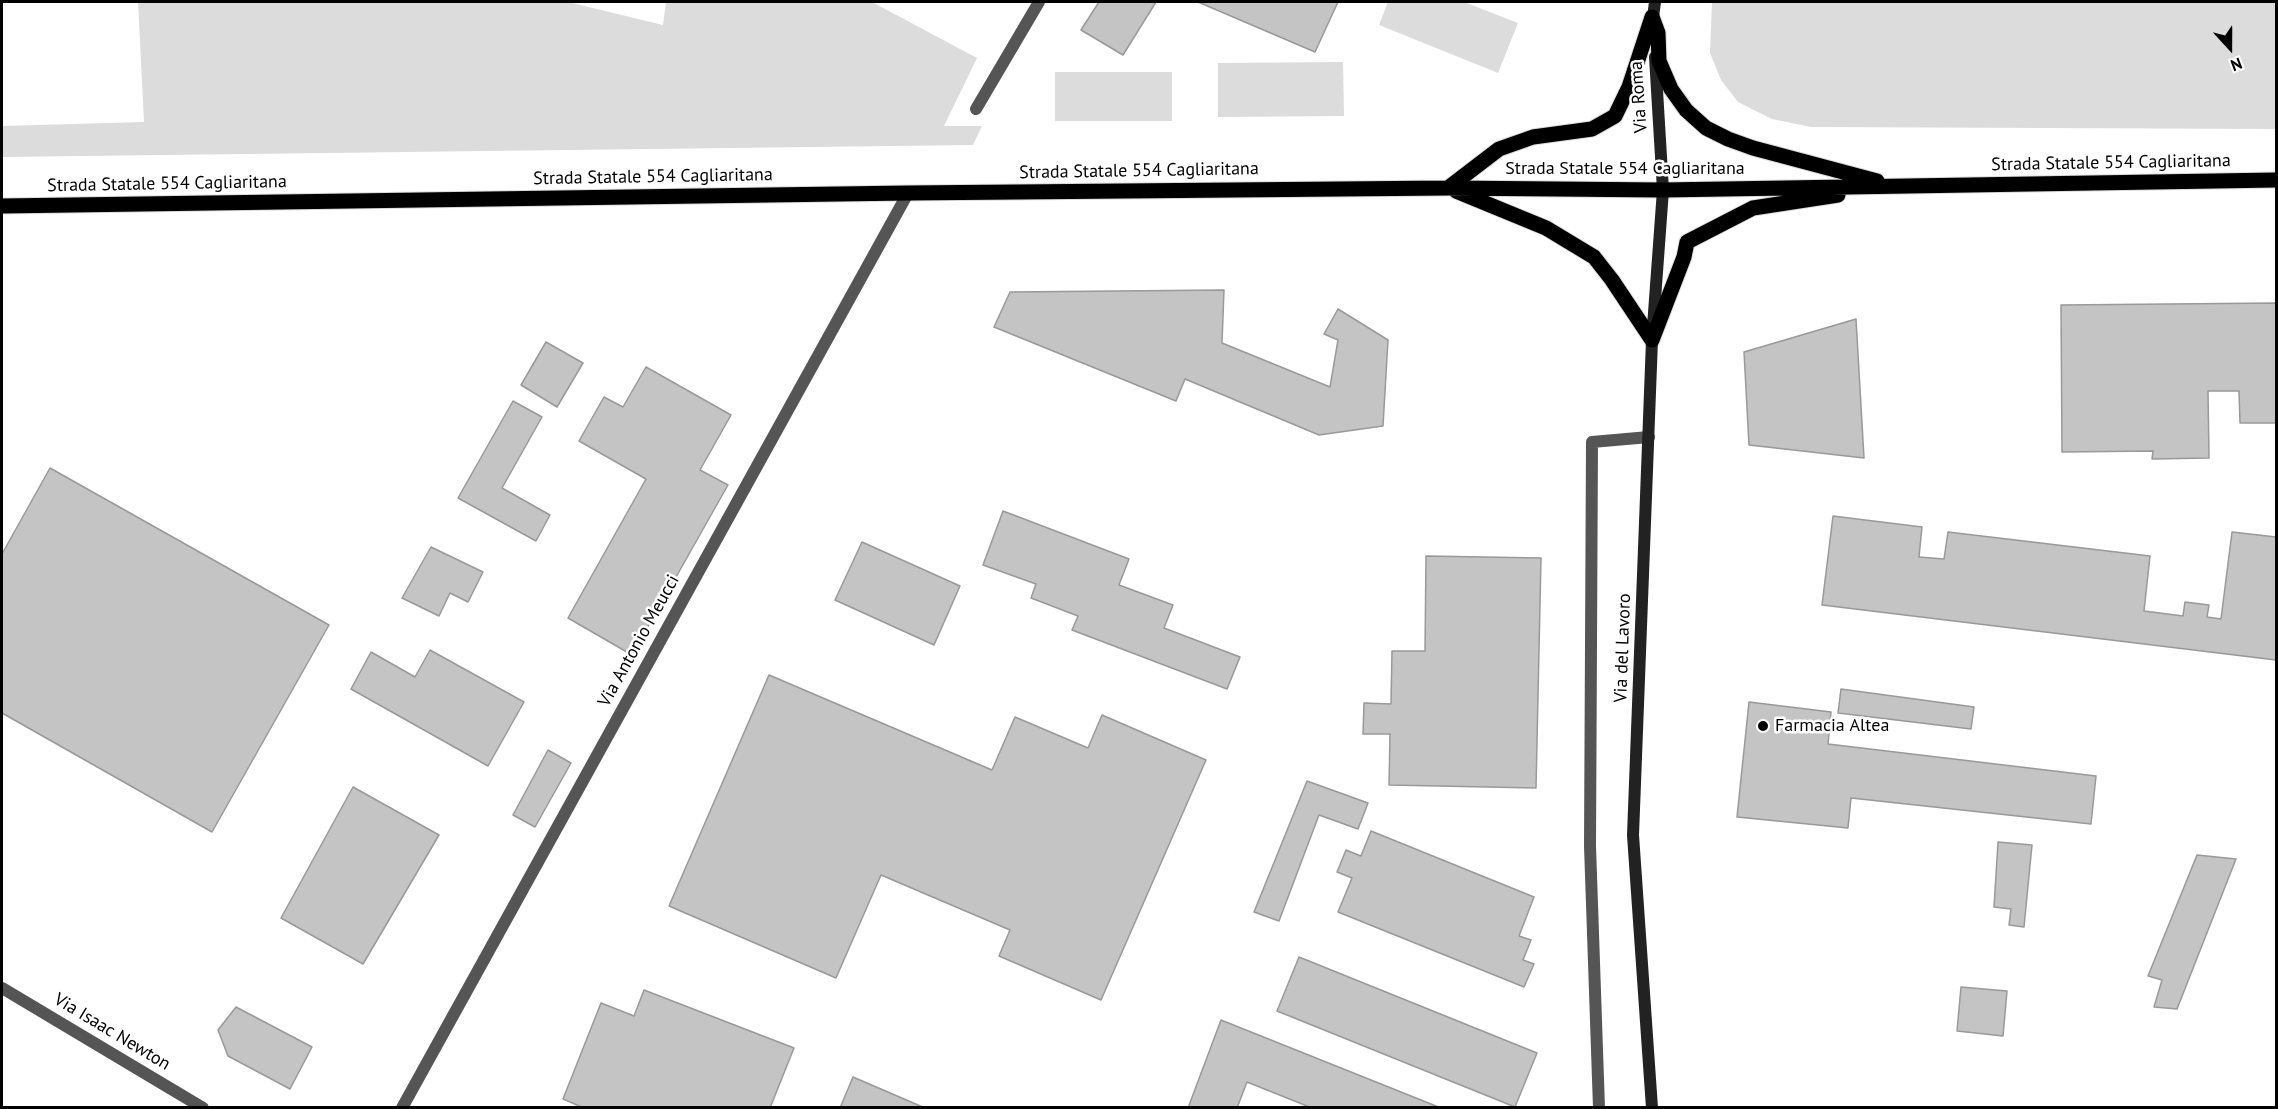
<!DOCTYPE html>
<html>
<head>
<meta charset="utf-8">
<style>
  body { margin:0 }
  #map { position:relative; width:2278px; height:1109px; overflow:hidden; background:#fff; font-family:"PT Sans",sans-serif }
  canvas { display:block }
  .frame { position:absolute; inset:0; border:3px solid #000; pointer-events:none }
  .north { position:absolute; left:2200px; top:18px; width:60px; height:60px; -webkit-text-stroke:4px #fff; paint-order:stroke; rotate:159deg; font-size:16px; font-weight:700; line-height:24px; text-align:center; color:#000 }
  .north::after { content:''; display:block; margin:auto; width:21px; height:27px; background:#000; clip-path:polygon(50% 0,100% 100%,50% 72%,0 100%) }
</style>
</head>
<body>
<div id="map">
<canvas width="2278" height="1109"></canvas>
<div class="frame"></div>
<div class="north">N</div>
</div>
<script>
const context = document.querySelector('canvas').getContext('2d');
context.lineJoin = 'round';
function fill(path, color) {
  context.fillStyle = color;
  context.fill(path, 'evenodd');
}
function strokePath(path, color, width, dash) {
  context.strokeStyle = color;
  context.lineWidth = width;
  context.lineCap = dash ? 'butt' : 'round';
  context.setLineDash(dash || []);
  context.stroke(path);
}
function drawText(font, color, halo, rows, align = 'center') {
  context.font = font + ' "PT Sans",sans-serif';
  context.lineWidth = 5;
  context.setLineDash([]);
  context.textBaseline = 'middle';
  context.strokeStyle = halo;
  context.fillStyle = color;
  for (const [text, x, y, turn = 0] of rows) {
    context.save();
    context.translate(x, y);
    context.rotate((+turn || 0) * Math.PI / 180);
    context.textAlign = isNaN(turn) ? turn : align;
    if (halo) context.strokeText(text, 0, 0);
    context.fillText(text, 0, 0);
    context.restore();
  }
}
fill(new Path2D(`
  M138 2H568L663 25 666 2H872L977 58 944 126H982L973 145 2 157V126L144 122Z
  M1388 2H1464L1518 23 1498 73 1379 25Z
  M1712 2H2276V129L1811 127 1772 119 1738 102 1721 80 1710 53Z
  M1343 62 1344 116 1218 117V63Z
  M1055 72H1172V121H1055Z`), '#dcdcdc');
const building = new Path2D(`
  M1099 2H1156L1123 55 1081 30Z
  M1198 2H1338L1315 52Z
  M1224 290 1222 343 1330 387 1338 340 1324 334 1338 309 1388 340 1383 426 1319 435 1185 379 1176 401 994 327 1010 292Z
  M2276 303V423H2240L2239 391H2208L2209 458 2152 459 2153 451 2062 452 2061 305Z
  M1856 319 1864 458 1749 445 1744 352Z
  M546 342 583 363 557 407 521 385Z
  M646 367 731 415 700 470 728 485 632 655 568 618 646 479 579 441 604 397 623 407Z
  M513 401 542 417 502 488 550 515 536 541 458 498Z
  M50 468 329 625 212 832 2 713V554Z
  M1003 511 1129 559 1119 585 1173 605 1164 628 1240 657 1227 689 1072 630 1078 616 1031 598 1036 584 983 565Z
  M1833 516 1922 527 1919 557 1944 559 1948 532 2150 556 2144 611 2183 616 2185 602 2209 605 2207 617 2221 619 2232 532 2276 537V660L1822 605Z
  M862 542 960 586 934 645 835 600Z
  M431 547 483 572 468 602 450 593 439 616 402 598Z
  M1426 556 1541 558 1536 788 1389 785 1390 734H1363L1364 703 1391 704 1392 651H1425Z
  M430 650 524 702 488 766 351 689 371 652 415 677Z
  M769 675 992 770 1015 717 1088 748 1102 715 1206 760 1101 1000 999 956 1010 930 881 875 836 978 669 906Z
  M1841 689 1974 707 1971 729 1838 713Z
  M1749 702 1831 712 1828 744 2096 776 2091 824 1851 798 1848 828 1737 817Z
  M548 750 571 763 535 827 513 815Z
  M1307 781 1368 803 1358 829 1319 815 1279 921 1254 912Z
  M353 787 439 835 363 964 281 918Z
  M1371 831 1534 897 1519 936 1531 940 1523 960 1534 964 1524 987 1338 912 1352 878 1337 872 1346 850 1361 856Z
  M1998 842 2032 845 2024 927 2009 925 2011 909 1994 907Z
  M2197 855 2236 859 2177 1009 2154 1007 2162 980 2148 976Z
  M1299 957 1537 1053 1515 1107 1277 1011Z
  M1961 987 2007 991 2003 1036 1957 1031Z
  M644 990 794 1048 770 1108H584L563 1099 601 1003 634 1016Z
  M236 1007 312 1047 290 1089 228 1056 218 1030Z
  M1221 1020 1441 1108H1312L1247 1082 1237 1108H1188Z
  M853 1077 925 1108H840Z`);
fill(building, '#c4c4c4');
strokePath(building, '#999', 1.5);
const primary = new Path2D(`
  M1652 17 1658 33 1659 61 1671 89 1686 110 1706 128 1728 139 1753 148 1877 181
  M1448 188 1499 149 1533 137 1592 129 1615 116 1629 87 1652 17
  M1456 191 1546 228 1594 257 1612 280 1652 340
  M2 206 908 193 1448 188 1663 190 2276 180
  M1652 340 1684 257 1687 242 1753 208 1838 195`);
strokePath(primary, '#dbdbdb', 17);
strokePath(new Path2D(`
  M1599 1108 1590 846 1592 442 1649 437`), '#555', 12);
strokePath(new Path2D(`
  M976 109 1039 2
  M2 988 203 1108
  M402 1108 908 193`), '#555', 12);
strokePath(new Path2D(`
  M1652 25 1655 2
  M1652 1108 1633 835 1652 340 1663 190 1655 57`), '#222', 12);
strokePath(primary, '#000', 15);
for (const [x, y, r, color] of [
  [1763,726,6,"#000"]
]) {
  const dot = new Path2D();
  dot.arc(x, y, r, 0, 2 * Math.PI);
  context.fillStyle = color;
  context.fill(dot);
  strokePath(dot, '#fff', 2);
}
drawText('18px', '#000', '#fff', [
  ["Via Roma",1639,97,-94],
  ["Strada Statale 554 Cagliaritana",2111,163,-1],
  ["Strada Statale 554 Cagliaritana",1625,169],
  ["Strada Statale 554 Cagliaritana",1139,171,-1],
  ["Strada Statale 554 Cagliaritana",653,177,-1],
  ["Strada Statale 554 Cagliaritana",167,184,-1],
  ["Via Antonio Meucci",639,641,-61],
  ["Via del Lavoro",1623,648,-88],
  ["Via Isaac Newton",112,1032,31]
]);
drawText('18px', '#000', '#fff', [
  ["Farmacia Altea",1775,726]
], 'left');
</script>
</body>
</html>
